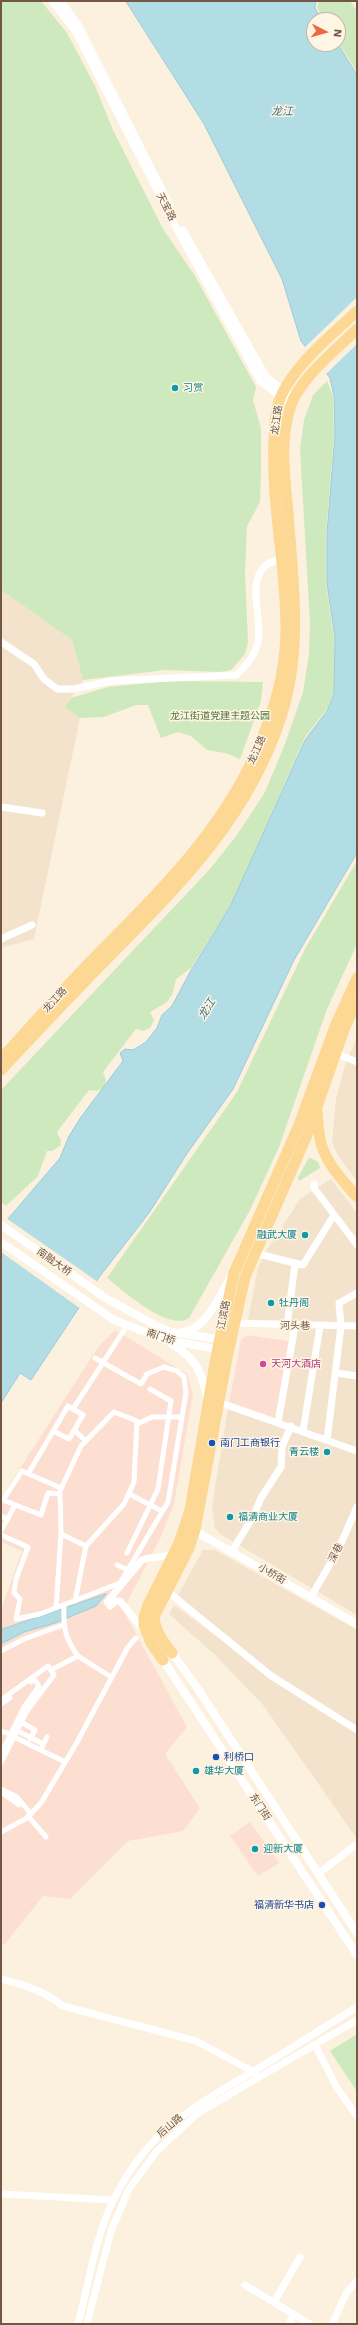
<!DOCTYPE html>
<html>
<head>
<meta charset="utf-8">
<style>
  body { margin:0 }
  #map { position:relative; width:358px; height:2325px; overflow:hidden; background:#fcf1de; font-family:"Work Sans",sans-serif }
  canvas { display:block }
  .frame { position:absolute; inset:0; border:2px solid #725746; pointer-events:none }
  .north { position:absolute; left:306px; top:12px; width:40px; height:40px; box-sizing:border-box; background:#fff5e4; border:1px solid #c7b6a5; border-radius:50%; rotate:96deg; font-size:11px; font-weight:700; line-height:16px; text-align:center; color:#725746 }
  .north::after { content:''; display:block; margin:auto; width:14px; height:18px; background:#e96940; clip-path:polygon(50% 0,100% 100%,50% 72%,0 100%) }
</style>
</head>
<body>
<div id="map">
<canvas width="358" height="2325"></canvas>
<div class="frame"></div>
<div class="north">N</div>
</div>
<script>
const context = document.querySelector('canvas').getContext('2d');
context.lineJoin = 'round';
function fill(path, color) {
  context.fillStyle = color;
  context.fill(path, 'evenodd');
}
function strokePath(path, color, width, dash) {
  context.strokeStyle = color;
  context.lineWidth = width;
  context.lineCap = dash ? 'butt' : 'round';
  context.setLineDash(dash || []);
  context.stroke(path);
}
function drawText(font, color, halo, rows, align = 'center') {
  context.font = font + ' "Work Sans","Noto Sans SC",sans-serif';
  context.lineWidth = 3;
  context.setLineDash([]);
  context.textBaseline = 'middle';
  context.strokeStyle = halo;
  context.fillStyle = color;
  for (const [text, x, y, turn = 0] of rows) {
    context.save();
    context.translate(x, y);
    context.rotate((+turn || 0) * Math.PI / 180);
    context.textAlign = isNaN(turn) ? turn : align;
    if (halo) context.strokeText(text, 0, 0);
    context.fillText(text, 0, 0);
    context.restore();
  }
}
fill(new Path2D(`
  M1 590 72 640 83 680 65 707 80 718 34 939 1 948Z
  M357 1037V1181L337 1154 332 1142 336 1099 345 1065Z
  M331 1179 357 1213V1325L248 1320 258 1267 265 1253 300 1199Z
  M297 1327 357 1328V1449L272 1417Z
  M228 1408 357 1453V1615L220 1534 215 1528 212 1506Z
  M203 1550H215L357 1630V1728L260 1666 178 1595Z
  M174 1605 230 1646 357 1732V1839L263 1705 215 1655 169 1614Z`), '#f4e3cc');
fill(new Path2D(`
  M115 1330 187 1374 193 1394 174 1504 160 1539 123 1610 187 1727 165 1754 200 1808 183 1831 128 1841 70 1899 43 1896 5 1944H1V1610L22 1551 1 1542V1498L98 1347Z
  M247 1335 294 1342 272 1417 229 1402 241 1340Z
  M250 1822 279 1863 258 1876 230 1836Z`), '#fddfd1');
fill(new Path2D(`
  M1 1H41L67 33 95 86 113 130 163 229 195 276 256 387 253 400 261 429V471L260 502 247 526 245 573 248 643 245 654 231 670 220 672 165 670 83 680 72 640 1 590Z
  M319 1H350L357 11V72L338 42V20H324L317 8Z
  M327 381 333 396 334 435 326 533V583L334 639V692L327 709 305 737 232 903 191 968 176 979 172 995 167 1002 150 1012 154 1020 150 1028 143 1031 136 1029 103 1072 106 1080 104 1087 97 1091 89 1090 57 1132 61 1141 60 1146 52 1151H47L38 1176 6 1206 1 1202V1090L210 869 237 835 265 792 285 744 303 692 309 654 310 623 300 449 304 420 313 395Z
  M168 681 263 682 261 701 240 759 225 753 207 750 191 736 178 732 161 738 148 705H136L104 717 80 718 65 707 71 698 108 687Z
  M357 861V944L327 1009 279 1147 250 1210 189 1318C168 1332 124 1291 107 1278L237 1092 305 949Z
  M311 1158 318 1162 320 1168 299 1181 298 1178 308 1159Z
  M357 2034V2089L356 2090 330 2051Z`), '#cee9bd');
const water = new Path2D(`
  M126 1H316L315 8 322 20H314V44H338L357 75V853L294 960 233 1089 188 1152 149 1213 100 1276 31 1380 20 1373 1 1403V1227L60 1158 69 1136 81 1117 123 1061 120 1053 125 1049 133 1050 146 1042 157 1028 162 1015 172 1006 190 972 231 905 305 740 327 711 334 694 335 638 327 583V533L335 435 334 396 330 378 301 341 282 279 204 124Z
  M106 1594 96 1606 55 1623 24 1632 1 1644V1630Z`);
fill(water, '#b3dde5');
strokePath(water, '#99ccd7', 1);
fill(new Path2D(`
  M357 297V344L325 375 304 348Z
  M6 1218 98 1282 81 1309 1 1252V1224Z`), '#fcf1de');
strokePath(new Path2D(`
  M73 1409 124 1330
  M137 1424 152 1417H182
  M74 1430 86 1441
  M28 1474 68 1406 83 1415 69 1439 53 1431
  M60 1494 48 1493 41 1515 3 1500 22 1471 61 1488
  M129 1494 162 1511
  M1 1516 7 1519
  M1 1531 15 1505
  M1 1535 28 1547 16 1579 14 1593 20 1599 16 1619 40 1614 120 1583 168 1502 186 1393 184 1377 177 1371 164 1367 147 1374 141 1384 95 1358
  M127 1553 158 1489 171 1401 150 1389
  M117 1565 128 1570
  M75 1601 86 1546
  M64 1605C63 1626 65 1639 78 1656
  M56 1608 61 1534 60 1491 81 1446 114 1412 137 1421 134 1482 124 1504 86 1546 61 1534
  M1 1651 24 1639 63 1625
  M51 1670 78 1656 111 1677
  M1 1700 48 1666 54 1675 27 1711 1 1763
  M1 1704 10 1698
  M21 1722 35 1730 30 1739
  M14 1729 43 1744
  M1 1731 10 1734
  M14 1737 65 1762
  M42 1747 47 1737
  M1 1754 24 1707 39 1686 34 1679 31 1682
  M1 1789 17 1797 22 1803
  M1 1792 19 1805 22 1803 31 1814
  M28 1816 46 1837
  M1 1832 27 1818 41 1803 76 1744 128 1647 136 1638`), '#fff', 5);
strokePath(new Path2D(`
  M52 1 75 31 179 233 260 381 291 405
  M61 1 79 26 170 205
  M183 230 267 378 294 398
  M1 642 34 664 44 679 57 689H74L111 681 236 675C243 669 251 660 255 651 267 627 245 587 264 567 268 563 275 561 280 558
  M1 807 42 813
  M1 939 32 925
  M335 1053 357 1062
  M314 1184V1188L357 1245
  M254 1253 303 1265 334 1215
  M233 1323 357 1326
  M287 1326 295 1264
  M336 1373 357 1376
  M218 1402 357 1451
  M278 1422 295 1326
  M303 1431 320 1326
  M327 1440 341 1326 339 1303 357 1293
  M232 1551 254 1515 261 1498 281 1467 282 1447 291 1426
  M167 1591 270 1675 357 1730
  M311 1597 338 1550 357 1507
  M107 1602 142 1560C155 1555 161 1560 174 1552
  M110 1606 116 1601H120L144 1631
  M319 1873 357 1844
  M1 1979C24 1985 45 1991 63 2006L196 2041 256 2073
  M315 2045 337 2088 357 2116
  M1 2194 113 2200
  M245 2285 310 2324
  M274 2302 300 2257
  M78 2324C89 2283 95 2237 114 2199 149 2129 191 2109 254 2071 289 2050 323 2028 357 2007
  M87 2324 111 2231 129 2189 157 2151 198 2113 357 2020
  M289 2324 294 2314
  M332 2324 347 2292 357 2281`), '#fff', 7);
strokePath(new Path2D(`
  M1 1225 107 1299 157 1326 171 1332 224 1340
  M1 1242 114 1320 166 1340 223 1350
  M182 1332C204 1332 221 1294 231 1277
  M172 1344C195 1358 201 1370 207 1396
  M190 1528 357 1624
  M172 1653 196 1686 357 1933
  M163 1660 357 1955`), '#fff', 8);
strokePath(new Path2D(`
  M1 1059C31 1026 60 993 91 961 159 892 230 825 265 731 278 698 286 664 286 628 286 565 271 503 274 439 275 424 275 410 281 396 297 362 330 337 357 311
  M1 1070C33 1036 65 1002 97 969 174 890 246 824 281 717 303 650 293 582 288 513 285 478 278 434 293 400 307 372 335 351 357 329
  M317 1111C318 1120 318 1130 320 1139 324 1161 343 1181 357 1197
  M172 1653C164 1642 155 1632 154 1617L189 1548 195 1530 227 1358 245 1277 307 1135 345 1027 357 1001
  M163 1660 151 1643 144 1626V1617L148 1605 179 1543 190 1510 216 1357 234 1273 299 1125 336 1024 357 978`), '#fdd894', 11);
for (const [x, y, r, color] of [
  [175,388,4,"#0f9aa8"],
  [305,1235,4,"#0f9aa8"],
  [271,1303,4,"#0f9aa8"],
  [263,1364,4,"#d1479c"],
  [212,1443,4,"#1a4fb4"],
  [327,1452,4,"#0f9aa8"],
  [230,1517,4,"#0f9aa8"],
  [216,1757,4,"#1a4fb4"],
  [196,1771,4,"#0f9aa8"],
  [255,1849,4,"#0f9aa8"],
  [322,1905,4,"#1a4fb4"]
]) {
  const dot = new Path2D();
  dot.arc(x, y, r, 0, 2 * Math.PI);
  context.fillStyle = color;
  context.fill(dot);
  strokePath(dot, '#fff5e4', 1.5);
}
drawText('10px', '#725746', '#fff5e4', [
  ["天宝路",166,207,63],
  ["龙江路",277,420,-82],
  ["龙江路",257,750,-66],
  ["龙江路",55,1000,-47],
  ["南融大桥",54,1262,35],
  ["江滨路",224,1315,-79],
  ["河头巷",295,1326,1],
  ["南门桥",161,1337,18],
  ["深巷",336,1553,-63],
  ["小桥街",272,1574,30],
  ["东门街",260,1807,56],
  ["后山路",170,2126,-41]
]);
drawText('10px', '#0d838f', '#fff5e4', [
  ["习赏",183,388],
  ["融武大厦",297,1235,"right"],
  ["牡丹阁",279,1303],
  ["青云楼",319,1452,"right"],
  ["福清商业大厦",238,1517],
  ["雄华大厦",204,1771],
  ["迎新大厦",263,1849]
], 'left');
drawText('10px', '#4e783e', '#fff5e4', [
  ["龙江街道党建主题公园",220,716]
]);
drawText('10px', '#b23c85', '#fff5e4', [
  ["天河大酒店",271,1364]
], 'left');
drawText('10px', '#164399', '#fff5e4', [
  ["南门工商银行",220,1443],
  ["利桥口",224,1757],
  ["福清新华书店",314,1905,"right"]
], 'left');
drawText('italic 11px', '#3d737f', '#fff5e4', [
  ["龙江",282,112],
  ["龙江",207,1009,-58]
]);
</script>
</body>
</html>
